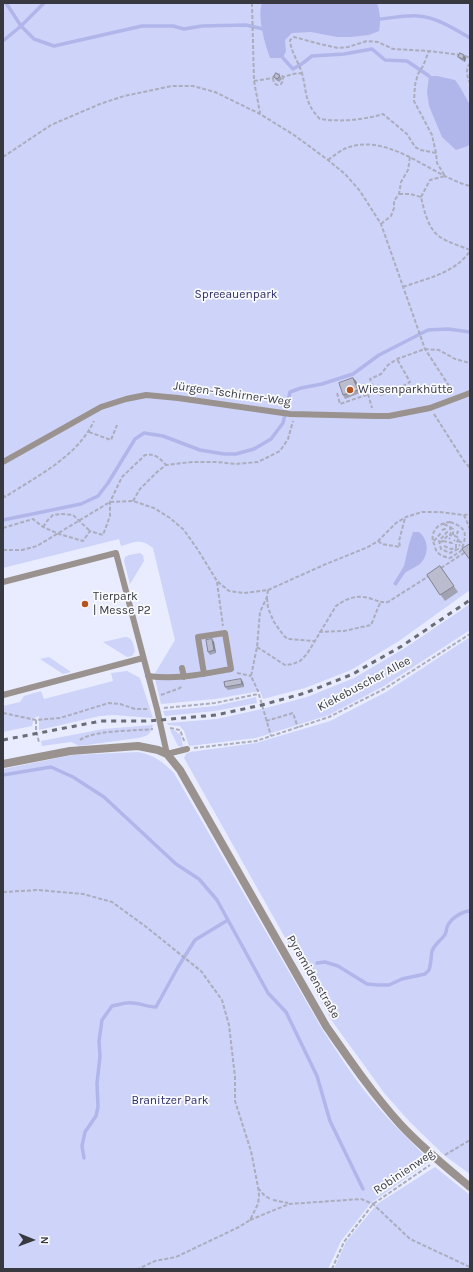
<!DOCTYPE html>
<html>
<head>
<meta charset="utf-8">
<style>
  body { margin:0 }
  #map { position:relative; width:473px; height:1272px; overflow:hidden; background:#e9ecfe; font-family:Karla,sans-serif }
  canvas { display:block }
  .frame { position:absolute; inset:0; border:4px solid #383940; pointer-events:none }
  .north { position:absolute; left:12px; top:1220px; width:40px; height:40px; -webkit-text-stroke:3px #f9fafe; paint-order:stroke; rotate:91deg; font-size:11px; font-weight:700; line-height:16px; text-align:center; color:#383940 }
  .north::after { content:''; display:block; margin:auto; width:14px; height:18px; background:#383940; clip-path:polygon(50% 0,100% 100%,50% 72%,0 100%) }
</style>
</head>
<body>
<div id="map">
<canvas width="473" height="1272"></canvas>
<div class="frame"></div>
<div class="north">N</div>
</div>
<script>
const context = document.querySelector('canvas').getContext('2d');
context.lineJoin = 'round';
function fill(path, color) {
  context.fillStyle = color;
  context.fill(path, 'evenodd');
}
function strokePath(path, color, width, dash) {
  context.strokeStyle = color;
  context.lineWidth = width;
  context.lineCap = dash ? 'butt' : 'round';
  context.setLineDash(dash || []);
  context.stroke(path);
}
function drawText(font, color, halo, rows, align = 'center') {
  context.font = font + ' Karla,sans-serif';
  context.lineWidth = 3.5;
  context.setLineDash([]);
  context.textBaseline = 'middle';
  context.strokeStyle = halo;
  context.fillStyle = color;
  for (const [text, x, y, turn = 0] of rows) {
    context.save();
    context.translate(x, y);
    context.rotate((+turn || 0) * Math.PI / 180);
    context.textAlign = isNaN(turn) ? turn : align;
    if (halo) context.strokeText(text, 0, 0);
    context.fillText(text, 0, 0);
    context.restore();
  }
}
fill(new Path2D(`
  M3 3H470V590L399 641 351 670 305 688 263 699 260 691 215 699 161 704 154 675 175 640 153 548C141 538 135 542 121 546L119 539 3 568Z
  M140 553 143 555 144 561 130 584 124 561 125 557 129 555Z
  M470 604V630L384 686 329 715 256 738 189 746 184 731 180 726 168 725 167 723 217 719 266 708 307 697 354 678 405 648Z
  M125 637C133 637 133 644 135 651L132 656 127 657 103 642Z
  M470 637V1174L445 1156 409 1121 385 1094 332 1021 184 758 186 754 190 752 256 743 330 721 386 692Z
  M49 657 71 672 63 674 40 659Z
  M127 671 140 678 153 718 113 715 100 716 39 730V716L34 718 32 726 3 732V706L20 702 24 696 41 691 44 699 113 681 111 673Z
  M256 697 257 703 215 711 165 716 163 711 215 706Z
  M153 725C151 735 147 736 138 738L79 746 71 742 42 746 41 741 103 729Z
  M170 730H174L181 735 183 747 178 746Z
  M138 752C154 755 163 762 174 773L322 1029C336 1050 349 1071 364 1090 384 1116 407 1138 430 1161L371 1203 341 1241 328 1269H3V769L72 755Z
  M435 1167 470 1195V1269H334L346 1242 377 1204Z`), '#ced3fa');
fill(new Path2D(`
  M262 3H377C380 12 381 21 379 31L369 35 351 37H337L311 32 292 33 285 40 286 51 283 58H270C265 44 257 17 262 3Z
  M429 76H437L455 80 460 87 470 105V143L468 146 456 150 442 137 429 106 427 92Z
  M413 532H419C429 540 429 554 421 563 417 567 410 569 405 573 402 577 399 582 396 586L393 584 404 566 409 544Z`), '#b0b6ea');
strokePath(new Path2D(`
  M6 3 21 26 34 39 54 46 142 26H173L184 29 202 26 246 25 263 29
  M380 19C392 18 406 15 418 16 436 17 455 29 470 38
  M3 41 21 26 44 3
  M283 58 293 69 303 63 312 56 344 54 372 49 385 60 407 61 429 76
  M3 520 81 504 98 496 108 483 135 439 144 433 163 436 200 450 224 454H236L254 449 271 439 283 423 290 392 301 388 322 384 353 374 379 355 428 330 448 329 470 332
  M3 775 51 767 73 777 104 797 176 864 199 879 217 900 268 993 286 1012 317 1076 330 1121 363 1189
  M317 963 325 962 338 966 367 984 378 985H389L402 979 425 974 429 970C431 964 431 957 432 951 435 944 440 941 444 936 447 933 446 930 447 927 450 919 462 911 470 911
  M84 1158 82 1146 85 1132 96 1116 98 1107 97 1083 100 1056 99 1041 102 1020 112 1006C118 1005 125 1002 132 1003 140 1003 147 1007 156 1007L178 967 195 940 228 920`), '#b0b6ea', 3.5);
strokePath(new Path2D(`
  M252 3 254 81 260 113
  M465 56 470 58
  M470 63C465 70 467 76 470 83
  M273 78 274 83 277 85 281 84 283 81V77
  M254 81 273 78 274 76 277 74 281 75 283 77 293 74 302 73
  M436 153 421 150 415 147 407 134 383 114C363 120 341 122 320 119 304 103 307 92 302 73 298 61 291 52 290 40L294 37 320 44 338 48 348 47 367 41 378 42 393 49 429 51 460 55
  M3 157 51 125 100 104 124 96 172 86H193L215 92 260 114 294 135 328 160 345 174 360 191 381 224 425 349 453 392
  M328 160C333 156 339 152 344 149 388 130 430 176 470 186
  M399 194H410L421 197C424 210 428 229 440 237 449 243 461 246 470 250
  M421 197 430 180 445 176 437 163 436 153 432 135 414 101 415 85 418 74 423 66 429 51
  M381 224 391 216 394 208V201L399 194 401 182 408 170 410 157
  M403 287C428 278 455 273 470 251
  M375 392 381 395 398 389 410 382 397 359
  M337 393 340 404 375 392 370 379 381 374 388 365 397 359 425 349 439 350 455 359 470 363
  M368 394 372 408
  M434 414 464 461 470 468
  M89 432 111 440 117 425
  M3 495 5 497C37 476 77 457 94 421
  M133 501 140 489 157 472 166 465 192 462H217L236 464 258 462 280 451 288 439 293 421
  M464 515 470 529
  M450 522C468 528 467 535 461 551L450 558C445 557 438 555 436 550 435 548 435 545 434 544 429 532 438 523 450 522Z
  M444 524 450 527 451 537 449 539
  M43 527 47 521 53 515 62 514 73 515 90 531
  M450 527 453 529V534L455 536
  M3 528 33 519 43 527 59 534 83 541 90 531 103 535 110 516V502L122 477 145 455C154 453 160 458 166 465
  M442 530 445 529 447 532 439 541 441 549 450 553 458 549 456 548V544L459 538 455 536 458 532 457 531
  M378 541 382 544 400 547 399 541 405 518
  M434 541 441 533
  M443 541 452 543 455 540
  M458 541 461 542 459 546
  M440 542 443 541 448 535H450
  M444 546 451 549 456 548
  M3 550H22L37 546 110 502 133 501 154 508 170 518 184 530 198 550 217 581 229 591 244 593 268 590 326 564 368 547 378 541 396 523 406 517 422 512H439L464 515 470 514
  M441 568 470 549
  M217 582 223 626
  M268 590 267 597 260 612 257 647 251 676 258 691 271 736
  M267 598 268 608 274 622 284 636 288 639 314 641
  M319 632 344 631 371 625 380 603
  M257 647 285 665 293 664 300 661 307 654 336 606C346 598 359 594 372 599 378 601 381 603 388 602L429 576
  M237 673 251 676
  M161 695 180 688 182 685
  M164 708 215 703 258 694
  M3 713 36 720 60 718 109 703 120 704 135 709H149
  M36 720V731L39 742
  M266 721 293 713 298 728
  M170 728 180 730 185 743
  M80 740C93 730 135 731 153 729
  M194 748 256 741 329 717 384 689 470 634
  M3 892 38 890 83 894 112 902 145 926 201 971 222 1000 229 1025 235 1077V1101L251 1151 258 1187 259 1196 258 1204 250 1220 239 1227 176 1257 155 1261 138 1269
  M445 1155 470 1140
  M258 1188 264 1195 270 1199
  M273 1200 288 1203
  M250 1220 289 1204 361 1199 373 1204 410 1239 470 1267
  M332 1269 344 1242 373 1204 430 1165`), '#abadbc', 2, [4, 2]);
strokePath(new Path2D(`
  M3 462 101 407 126 399 146 395 178 398 290 414 375 416H389L430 408 470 393
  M3 582 116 553 157 709 167 754 187 749
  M182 668 184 677
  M148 676C177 680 202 674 231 669L225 633 198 637 204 674
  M3 695 143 658`), '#9a928e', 6);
strokePath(new Path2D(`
  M3 764 70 751 138 746 158 750 167 754 180 770 326 1026C349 1059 372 1093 400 1124 421 1147 446 1167 470 1187`), '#9a928e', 8);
strokePath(new Path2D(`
  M3 740 101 721H149L216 715 262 705 305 693 353 674 363 668 402 646 470 600`), '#6a6c76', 3, [5, 5]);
fill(new Path2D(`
  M464 55 466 58 465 62 461 60 458 57Z
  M280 76 282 79 279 82 276 80 274 77Z
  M353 378 356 381 360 393 345 399 343 395Z
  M440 566 458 592 445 601 427 575Z
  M212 639 214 642 216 653 210 655 208 652Z
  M243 682 244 687 228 690 225 687Z`), '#a1a3b2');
fill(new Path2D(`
  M464 55 466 58 465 62 463 59Z
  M353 378 356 381 360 393 358 390Z
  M212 639 214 642 216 653 214 650Z
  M241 679 243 682 244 687 242 684Z`), '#838491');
const building = new Path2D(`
  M460 53 464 55 463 59 458 57Z
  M276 73 280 76 277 79 274 77Z
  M353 378 358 390 343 395 339 383Z
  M470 544V560L462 549Z
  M440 566 454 586 440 595 427 575Z
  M212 639 214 650 208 652 206 640Z
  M241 679 242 684 225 687 224 682Z`);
fill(building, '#bbbdcf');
strokePath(building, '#838491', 1);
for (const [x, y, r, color] of [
  [350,390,4,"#b7531f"],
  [85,604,4,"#b7531f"]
]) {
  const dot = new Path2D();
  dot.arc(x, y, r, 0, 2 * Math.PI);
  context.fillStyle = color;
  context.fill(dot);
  strokePath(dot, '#f9fafe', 1.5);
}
drawText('12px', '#2d2c69', '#f9fafe', [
  ["Spreeauenpark",236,295],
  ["Branitzer Park",170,1101]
]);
drawText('12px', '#383940', '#f9fafe', [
  ["Wiesenparkhütte",358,390],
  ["Tierpark",93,597],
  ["| Messe P2",93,611]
], 'left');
drawText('12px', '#383940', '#f9fafe', [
  ["Jürgen-Tschirner-Weg",232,394,8],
  ["Kiekebuscher Allee",364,684,-28],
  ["Pyramidenstraße",313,977,60],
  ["Robinienweg",404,1172,-34]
]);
</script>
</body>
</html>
